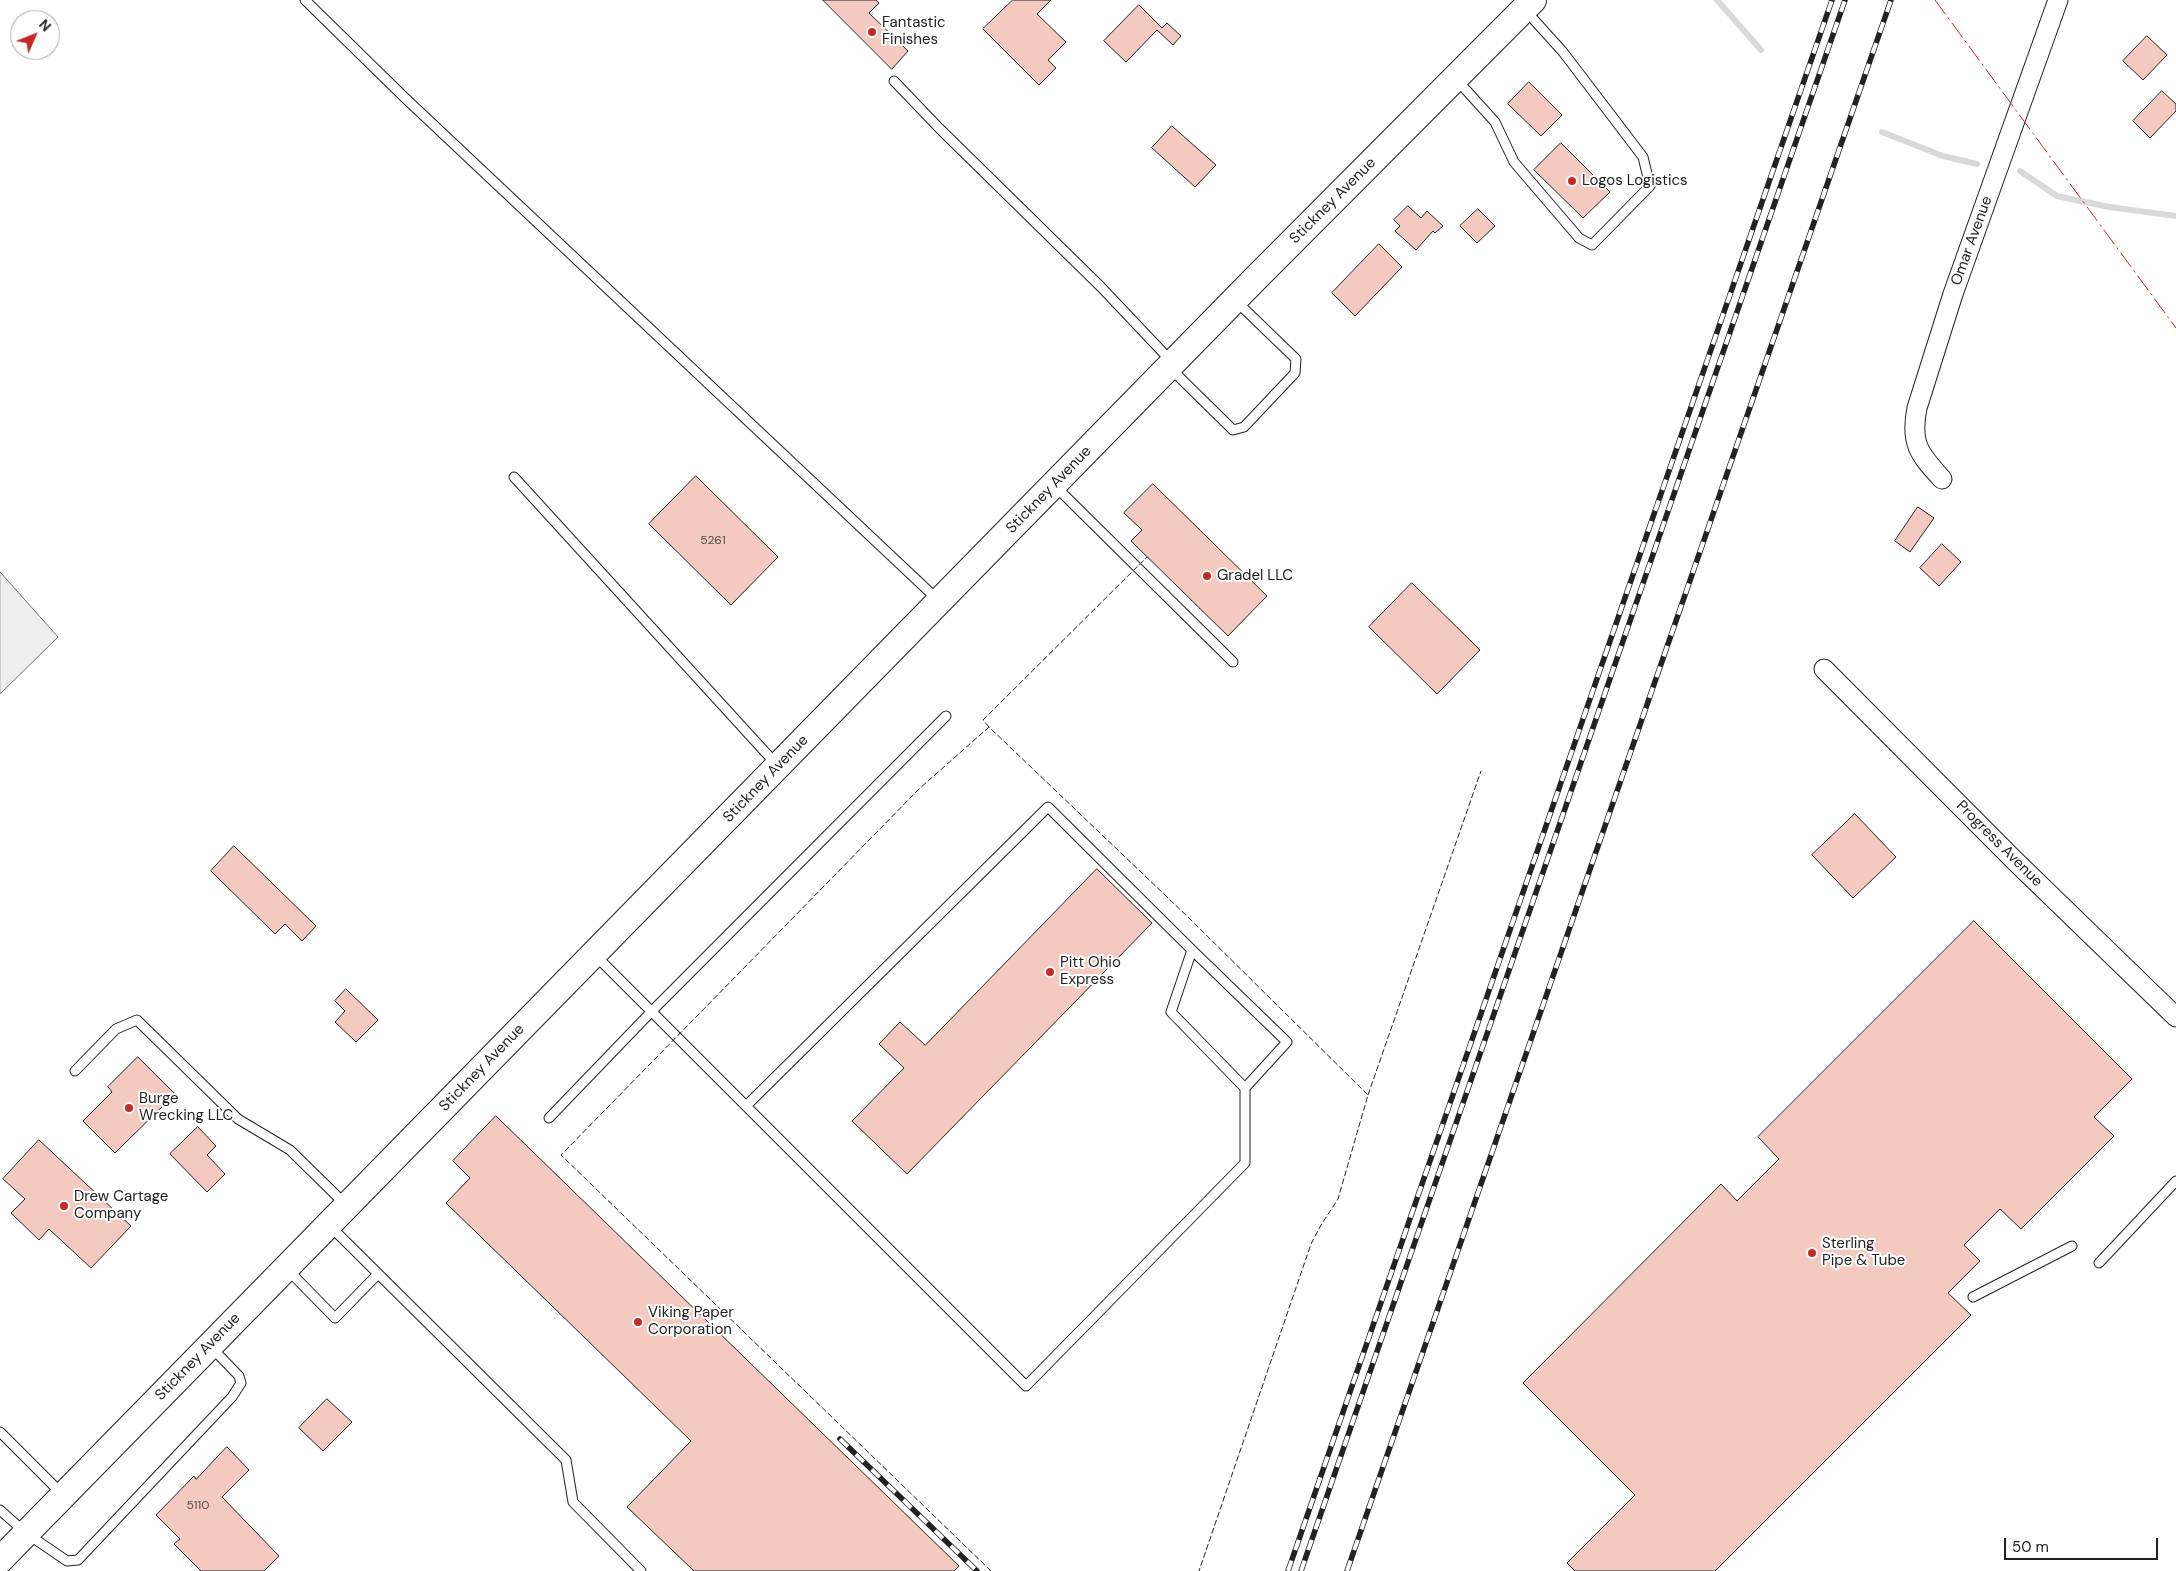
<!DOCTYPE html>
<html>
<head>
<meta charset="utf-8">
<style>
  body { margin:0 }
  #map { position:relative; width:2176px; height:1571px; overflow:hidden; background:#fff; font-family:"DM Sans",sans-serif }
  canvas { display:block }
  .north { position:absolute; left:10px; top:10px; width:50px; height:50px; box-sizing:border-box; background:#fff; border:1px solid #a7a7a7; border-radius:50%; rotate:46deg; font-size:14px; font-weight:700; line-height:20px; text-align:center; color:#222 }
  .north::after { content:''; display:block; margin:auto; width:18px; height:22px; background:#c62828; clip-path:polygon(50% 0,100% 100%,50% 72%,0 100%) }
  .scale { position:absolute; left:2004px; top:1538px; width:154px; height:22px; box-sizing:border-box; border:2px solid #222; border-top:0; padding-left:6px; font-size:15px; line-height:18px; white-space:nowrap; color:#222; -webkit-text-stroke:4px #fff; paint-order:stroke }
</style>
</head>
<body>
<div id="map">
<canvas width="2176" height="1571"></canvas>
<div class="north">N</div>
<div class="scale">50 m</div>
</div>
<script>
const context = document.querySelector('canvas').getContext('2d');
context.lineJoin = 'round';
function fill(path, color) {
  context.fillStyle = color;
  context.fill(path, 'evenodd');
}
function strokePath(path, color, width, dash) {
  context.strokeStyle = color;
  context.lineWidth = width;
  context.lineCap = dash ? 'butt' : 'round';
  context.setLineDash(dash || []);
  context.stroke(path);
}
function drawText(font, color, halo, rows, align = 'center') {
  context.font = font + ' "DM Sans",sans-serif';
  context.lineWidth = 4;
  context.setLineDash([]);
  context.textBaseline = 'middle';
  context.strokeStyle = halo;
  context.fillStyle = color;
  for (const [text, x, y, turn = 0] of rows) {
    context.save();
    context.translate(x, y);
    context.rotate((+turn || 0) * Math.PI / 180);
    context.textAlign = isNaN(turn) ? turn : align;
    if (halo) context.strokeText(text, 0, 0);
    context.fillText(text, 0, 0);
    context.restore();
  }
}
const green = new Path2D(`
  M0 572 58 637 0 694Z`);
fill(green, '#eee');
strokePath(green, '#6f6f6f', 1);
strokePath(new Path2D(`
  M1717 0 1761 50
  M1882 132 1943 156 1977 164
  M2020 171 2057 196 2109 207 2176 216`), '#d9d9d9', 6);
const building = new Path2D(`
  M823 0H876L879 3 869 13 908 51 892 69Z
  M1013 0H1051L1037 14 1066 42 1048 60 1056 68 1039 85 983 29Z
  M1139 5 1162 28 1167 23 1181 36 1173 45 1157 30 1126 62 1104 41Z
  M2147 36 2167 55 2143 80 2123 61Z
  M1529 82 1562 115 1541 136 1508 104Z
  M2162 91 2176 104V111L2150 138 2133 121Z
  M1172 126 1216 165 1195 187 1152 148Z
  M1561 143 1610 192 1583 218 1534 170Z
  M1408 206 1421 218 1427 211 1443 226 1435 233 1433 231 1416 250 1395 231 1400 226 1394 220Z
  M1478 209 1495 226 1477 243 1460 226Z
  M1379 244 1402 267 1355 316 1332 293Z
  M696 476 778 557 731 605 649 524Z
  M1153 484 1267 596 1228 636 1131 541 1142 530 1124 513Z
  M1918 507 1934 518 1910 552 1895 541Z
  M1942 544 1961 562 1939 586 1920 568Z
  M1412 583 1480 650 1437 694 1369 627Z
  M1855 814 1896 857 1853 898 1812 855Z
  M234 846 316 926 302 941 285 924 275 934 211 871Z
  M1097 869 1152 923 907 1174 852 1121 904 1068 879 1044 900 1022 925 1045Z
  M1974 921 2132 1079 2094 1117 2114 1136 2021 1229 2000 1209 1964 1245 1980 1261 1948 1293 1971 1315 1715 1571H1575L1567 1563 1635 1495 1523 1383 1721 1184 1737 1201 1779 1159 1758 1137Z
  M346 989 378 1020 356 1042 335 1022 345 1011 335 1001Z
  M138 1057 175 1094 115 1153 83 1121 112 1092 108 1087Z
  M496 1116 959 1566 954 1571H694L627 1507 691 1441 446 1203 470 1178 453 1161Z
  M198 1127 216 1146 207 1155 225 1174 207 1192 170 1154Z
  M39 1140 131 1226 91 1268 49 1229 39 1240 11 1213 25 1199 3 1179Z
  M327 1399 352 1422 323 1451 299 1428Z
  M227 1447 249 1470 222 1497 279 1556 264 1571H201L174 1544 180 1539 156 1515 194 1476 196 1479Z`);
fill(building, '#f3c9c0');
strokePath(building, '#222', 1);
const lane = new Path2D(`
  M305 0 404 97 938 600
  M1457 80 1495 122 1514 162 1579 238 1592 245 1650 186 1643 157 1563 52 1526 11
  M894 81 939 128 1101 287 1171 361
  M1171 369 1233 430 1244 427 1295 373 1296 359 1236 301
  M514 477 776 764
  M1056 487 1233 662
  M1192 950 1287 1042 1245 1088
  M596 956 1026 1386 1245 1163V1088L1171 1012 1192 950 1048 807 746 1106
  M75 1071 116 1029 137 1020 238 1119 290 1150 345 1204
  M549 1118 652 1011 946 716
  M331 1227 566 1460 573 1502 641 1571
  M2099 1263 2176 1181
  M287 1269 335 1318 378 1274
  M1973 1297 2072 1246
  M0 1432 61 1493
  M0 1510 26 1533 67 1561 78 1560 232 1397 241 1383 239 1376 212 1348`);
const street = new Path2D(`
  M1942 479C1919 454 1910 443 1917 408L1953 294 2058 0
  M1824 669 2014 860 2176 1017`);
const secondary = new Path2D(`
  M0 1560 1254 280 1533 0`);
strokePath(lane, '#222', 11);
strokePath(street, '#222', 21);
strokePath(secondary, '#222', 28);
strokePath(lane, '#fff', 9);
strokePath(street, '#fff', 19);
strokePath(secondary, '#fff', 26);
const rail = new Path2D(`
  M840 1439 977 1571
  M1288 1571 1832 0
  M1301 1571 1845 0
  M1347 1571 1891 0`);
strokePath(rail, '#222', 5.5);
strokePath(rail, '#fff', 4, [11]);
strokePath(new Path2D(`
  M989 727 983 720 1147 557
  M1368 1095 1481 771
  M991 1571 561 1155 919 789 989 727 1189 918 1368 1095 1338 1199 1321 1225 1311 1244 1199 1571`), '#222', 1, [6, 2.5]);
strokePath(new Path2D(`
  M1935 0 2176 328`), '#c62828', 1, [18, 4, 2.5, 4]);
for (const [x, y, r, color] of [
  [872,32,5,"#c62828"],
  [1572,181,5,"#c62828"],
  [1207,576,5,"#c62828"],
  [1050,972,5,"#c62828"],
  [129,1108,5,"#c62828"],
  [64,1206,5,"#c62828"],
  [1812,1253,5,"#c62828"],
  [638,1322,5,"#c62828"]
]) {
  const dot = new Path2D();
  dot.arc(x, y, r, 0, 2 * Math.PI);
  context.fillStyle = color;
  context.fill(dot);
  strokePath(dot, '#fff', 2);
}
drawText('12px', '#564c4a', null, [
  ["5261",713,541],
  ["5110",198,1506]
]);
drawText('15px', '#222', '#fff', [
  ["Fantastic",882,23],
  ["Finishes",882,40],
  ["Logos Logistics",1582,181],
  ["Gradel LLC",1217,576],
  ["Pitt Ohio",1060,963],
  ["Express",1060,980],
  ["Burge",139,1099],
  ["Wrecking LLC",139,1116],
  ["Drew Cartage",74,1197],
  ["Company",74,1214],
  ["Sterling",1822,1244],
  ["Pipe & Tube",1822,1261],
  ["Viking Paper",648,1313],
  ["Corporation",648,1330]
], 'left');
drawText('15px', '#222', '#fff', [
  ["Stickney Avenue",1333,201,-45],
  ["Omar Avenue",1972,241,-70],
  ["Stickney Avenue",1049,490,-46],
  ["Stickney Avenue",766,779,-46],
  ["Progress Avenue",1999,844,45],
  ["Stickney Avenue",482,1068,-46],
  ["Stickney Avenue",198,1357,-46]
]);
</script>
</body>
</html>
